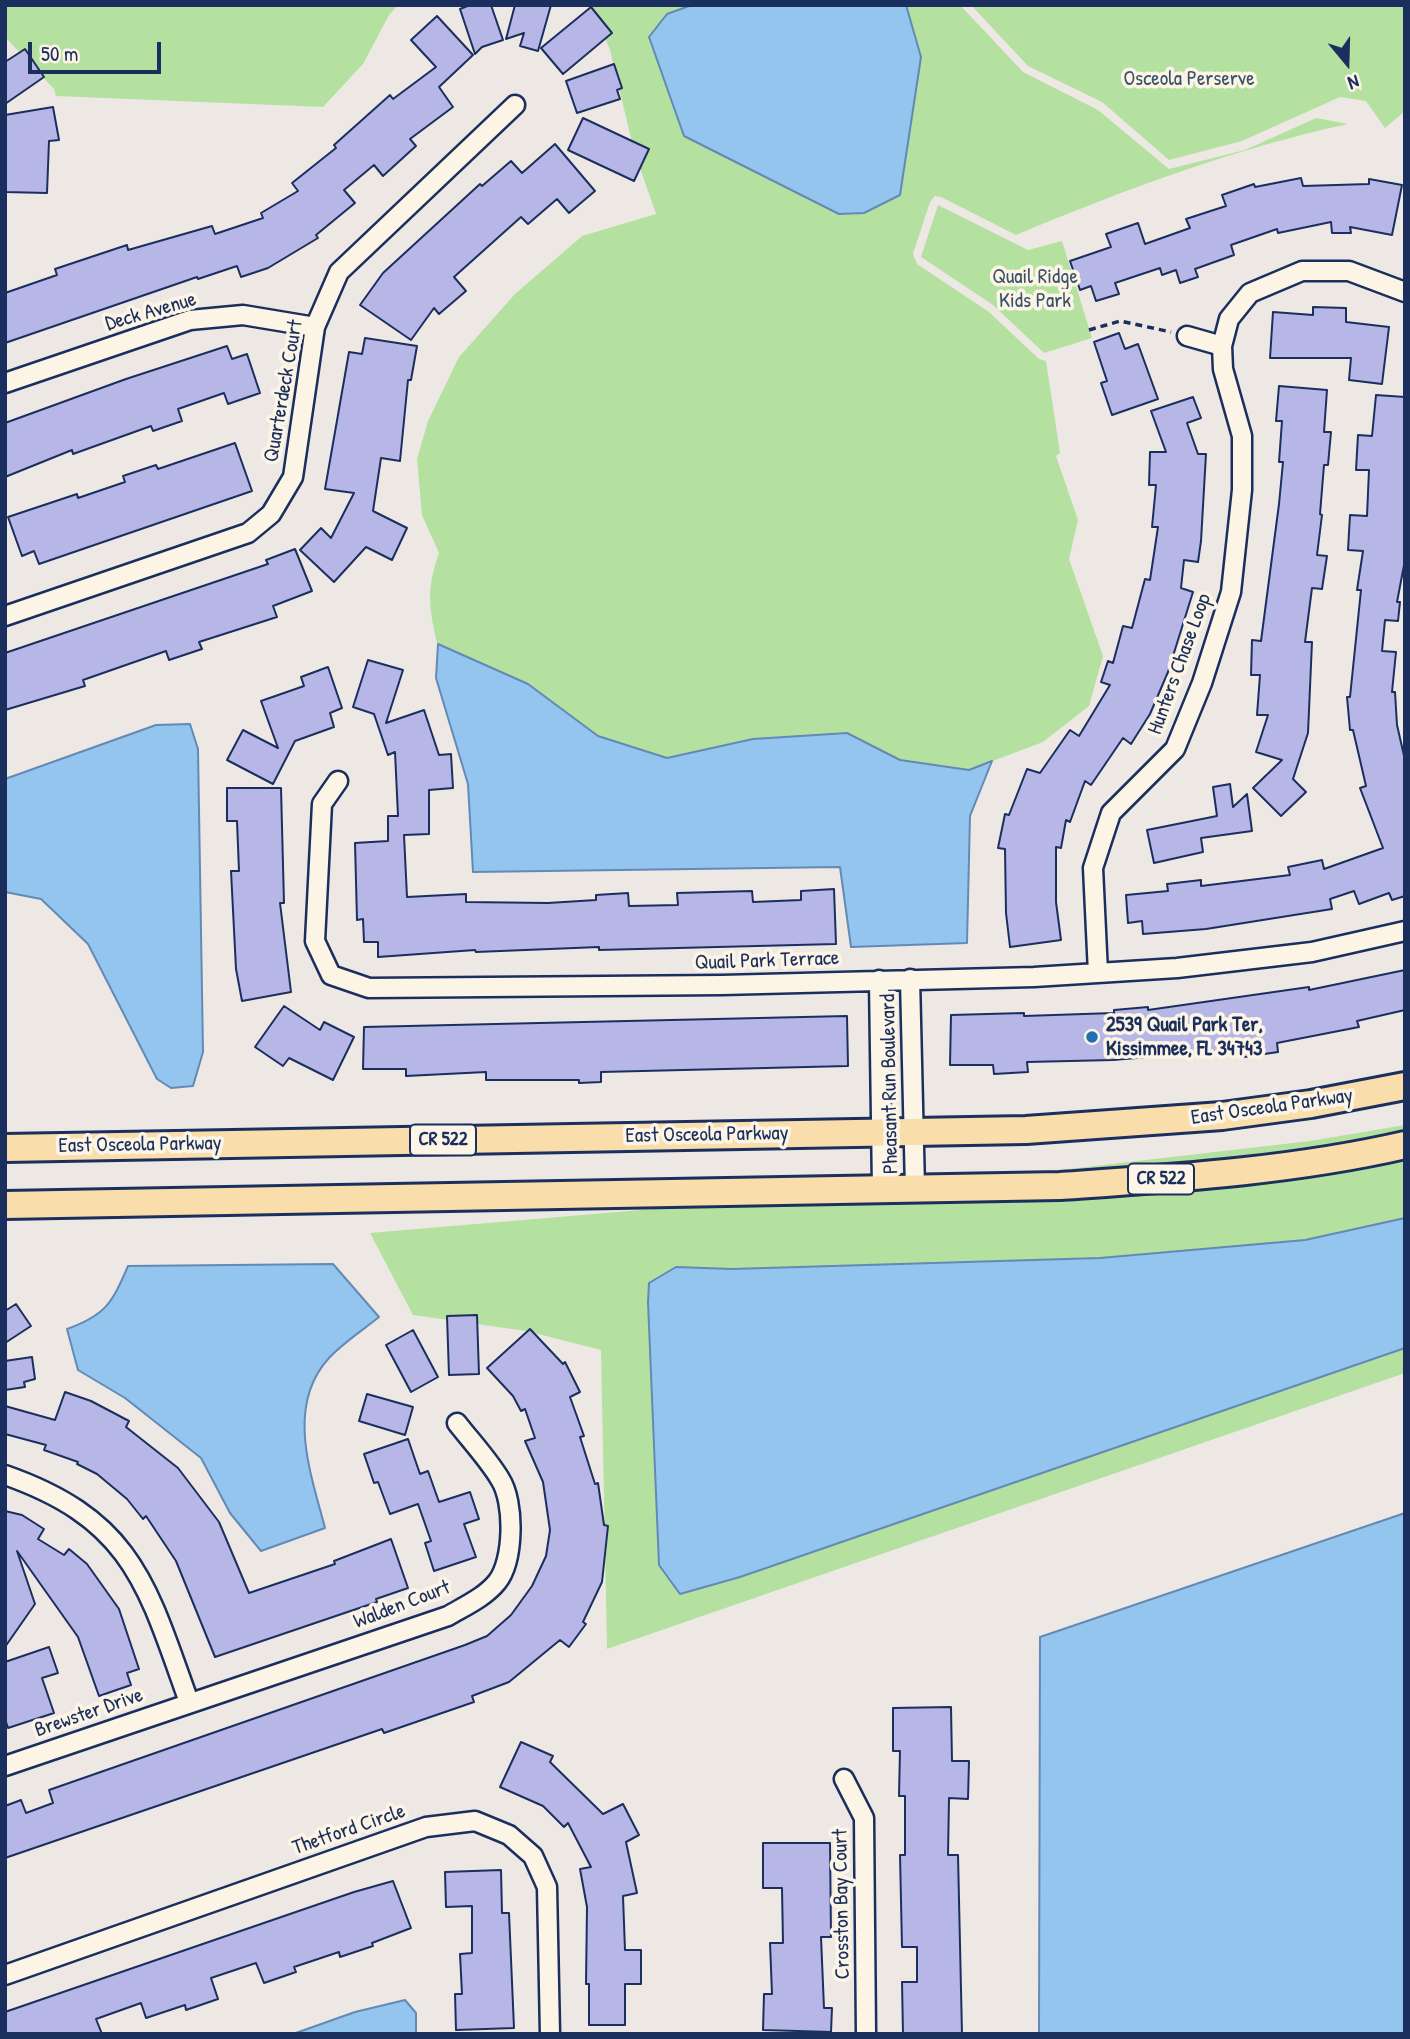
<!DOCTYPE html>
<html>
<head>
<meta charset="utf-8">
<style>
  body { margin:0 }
  #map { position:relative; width:1410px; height:2039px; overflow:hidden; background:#eee8e5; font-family:"Patrick Hand",sans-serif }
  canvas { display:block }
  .frame { position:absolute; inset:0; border:7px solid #1b2f5e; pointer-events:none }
  .north { position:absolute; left:1312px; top:28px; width:70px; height:70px; -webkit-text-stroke:5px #fcf5e5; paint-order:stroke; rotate:161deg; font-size:19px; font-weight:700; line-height:28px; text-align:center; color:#1b2f5e }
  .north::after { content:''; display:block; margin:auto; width:24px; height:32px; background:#1b2f5e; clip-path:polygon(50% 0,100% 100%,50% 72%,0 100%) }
  .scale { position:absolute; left:28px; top:42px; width:133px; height:32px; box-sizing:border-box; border:4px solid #1b2f5e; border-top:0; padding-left:9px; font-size:21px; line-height:24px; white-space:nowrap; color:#1b2f5e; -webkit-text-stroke:5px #fcf5e5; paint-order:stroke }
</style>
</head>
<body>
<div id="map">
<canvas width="1410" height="2039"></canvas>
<div class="frame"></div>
<div class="north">N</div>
<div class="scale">50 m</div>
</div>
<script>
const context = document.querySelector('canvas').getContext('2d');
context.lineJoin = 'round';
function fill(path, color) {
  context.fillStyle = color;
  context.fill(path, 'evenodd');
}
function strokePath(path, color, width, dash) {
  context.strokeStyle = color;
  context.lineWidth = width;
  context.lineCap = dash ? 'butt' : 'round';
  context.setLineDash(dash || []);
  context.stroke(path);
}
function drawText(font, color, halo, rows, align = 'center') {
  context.font = font + ' "Patrick Hand",sans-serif';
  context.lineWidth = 7;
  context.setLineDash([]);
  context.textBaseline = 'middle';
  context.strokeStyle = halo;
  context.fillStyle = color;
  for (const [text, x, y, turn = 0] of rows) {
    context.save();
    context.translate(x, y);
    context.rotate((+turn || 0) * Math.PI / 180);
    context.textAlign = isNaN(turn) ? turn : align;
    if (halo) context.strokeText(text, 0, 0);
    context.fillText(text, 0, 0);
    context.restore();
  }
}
fill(new Path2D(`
  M5 5H398L389 15 363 64 323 107 56 96 54 89 5 37Z
  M591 5H692L667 14 908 11 906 5H960L1023 72 1098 110 1169 169 1245 150 1316 118 1348 124C1233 149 1124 190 1016 235L941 197 935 196 930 202 913 254 917 264 989 312 1039 359 1046 361 1060 453 1056 456 1078 520 1069 559 1103 656 1089 706 1043 742 969 770 900 760 847 733 753 739 667 758 598 736 528 684 437 643C429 607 426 590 439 553L422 515 417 459 428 421 459 357 515 294 582 236 656 214 634 151 610 50Z
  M971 5H1405V111L1385 128 1366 101 1340 97 1242 141 1169 160 1102 102 1028 66Z
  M938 205 1028 250 1062 241 1092 338 1044 353 993 305 921 257Z
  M1405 1125V1134L1305 1153 1195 1166 1008 1176 1310 1141Z
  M1405 1155V1218L1305 1240 1100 1258 732 1269 676 1267 740 1577 1405 1348V1373L607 1649 601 1350 526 1331 413 1315 370 1233 735 1202Z`), '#b4e1a0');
const water = new Path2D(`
  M692 5H906L921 57 900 195 864 213 839 214 684 136 649 37 667 14Z
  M438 644 528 684 598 736 667 758 753 739 847 733 900 760 969 770 992 761 970 816 967 943 851 947 840 867 473 872 468 784 436 678Z
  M190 724 198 749 203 1052 193 1086 171 1088 157 1079 88 944 41 899 5 892V779L156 725Z
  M1405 1218V1348L740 1577 680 1594 659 1565 648 1302 649 1283 676 1267 732 1269 1100 1258 1305 1240Z
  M333 1264 379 1317C363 1330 343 1343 329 1358 285 1406 311 1474 325 1528L261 1551 230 1513 201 1458 125 1398 78 1370 67 1329C106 1315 112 1303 128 1266Z
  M1405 1513V2034H1039L1040 1637Z
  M405 2000 416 2013V2034H293L355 2012Z`);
fill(water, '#93c5ef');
strokePath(water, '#6389b5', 2);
const building = new Path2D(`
  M470 5H491L503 40 482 47 475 54 460 9Z
  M515 5H551L538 51 520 46 524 33 506 39Z
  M591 7 612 33 563 74 541 48Z
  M437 16 473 55 439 87 453 107 410 139 416 146 383 176 374 165 344 190 355 203 316 235 318 238 268 268 241 277 237 266 198 279 197 277 5 343V293L57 275 55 269 127 245 128 250 212 226 215 234 263 218 261 213 298 191 292 183 336 148 334 145 390 95 393 99 436 67 411 40Z
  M25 49 44 77 5 104V62Z
  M614 64 622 88 617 90 620 99 577 113 566 81Z
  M53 107 59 140 49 141 47 193 5 192V115Z
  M583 118 649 149 634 181 568 150Z
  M555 144 595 191 569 213 557 199 528 224 521 217 454 277 466 291 439 314 434 308 411 340 360 305 383 273 480 184 482 186 511 161 522 173Z
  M1301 178 1303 186 1369 184V179L1402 185 1392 235 1350 227 1351 233H1332L1331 222 1278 233 1277 229 1231 245 1234 255 1195 269 1198 277 1180 283 1176 270 1162 275 1160 268 1115 283 1119 294 1096 301 1091 286 1080 290 1070 261 1111 247 1106 234 1138 223 1145 244 1190 228 1186 219 1226 206 1222 195 1254 184 1255 187Z
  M1313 307 1346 308V322L1389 327 1382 384 1349 380 1351 358H1270L1273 312 1313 315Z
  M1119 333 1125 349 1138 344 1158 399 1112 415 1101 383 1107 381 1094 342Z
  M365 338 417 346 411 380H408L400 461 381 458 373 511 407 528 392 560 366 547 334 582 300 550 321 528 331 538 354 493 325 489 349 352 362 354Z
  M227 346 232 359 247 354 260 393 228 404 224 393 178 409 182 421 153 431 151 426 73 454 72 450 5 477V423L126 379Z
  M1279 386 1327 390 1324 432H1331L1328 465H1324L1320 514 1322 515 1317 555 1327 556 1322 589 1312 588 1305 642H1312L1308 733 1293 779 1306 792 1281 816 1253 788 1282 760 1256 752 1268 715H1257L1260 675H1251L1252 640 1261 641 1279 504 1283 462H1279L1282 421H1276Z
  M1376 395 1405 397V560L1397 602H1400L1398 621 1385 620 1382 651 1396 652 1392 692H1395L1397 725 1405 760V896L1392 900 1389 893 1359 904 1354 891 1330 899 1332 909 1206 929 1143 934 1142 921 1128 923 1126 895 1168 891 1167 884 1201 880V886L1290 875 1288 867 1322 860 1324 869 1383 848 1360 788 1366 786 1353 730H1350L1347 697H1350L1361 590H1357L1363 551 1348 550 1350 515 1367 516 1369 470H1356L1358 435 1372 436Z
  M1193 397 1201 418 1187 423 1198 454H1206L1201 541 1198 562 1184 560 1181 588 1193 592 1168 672 1150 714 1131 744 1123 738 1091 785 1085 781 1070 822 1066 820 1061 848 1056 847V902L1061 940 1010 947 1006 913 1005 849 998 848 1005 814 1009 815 1027 769 1040 773 1070 730 1079 736 1110 685 1101 682 1108 661 1113 663 1123 626 1132 628 1145 579 1150 580 1158 527H1152L1156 485H1149L1150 452H1166L1151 411Z
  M235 443 252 491 39 564 34 551 22 556 8 517 77 494 78 498 125 482 123 476 156 465 158 469Z
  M295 549 312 591 273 606 277 617 199 642 202 649 169 660 166 651 83 680 85 686 5 710V653L268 564 266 560Z
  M368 660 403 670 386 723 424 710 439 755 451 754 453 788 429 790V834L404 835 407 897 466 894V902L548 903 596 900V895L628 893 629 906 678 905 677 893 752 891 753 902 801 900V891L834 889 836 944 599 950V947L476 952 475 950 378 957V942H364L363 919 357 920 355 843 388 841V816H398L395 752 388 755 374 714 353 707Z
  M328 667 342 708 330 713 334 727 295 741 273 784 227 760 243 730 278 748 261 701 304 686 301 677Z
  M1230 784 1233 807 1247 794 1252 831 1201 838 1203 852 1154 863 1147 830 1217 816 1213 787Z
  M227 788H281L284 903H280L291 992 242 1001 236 969 231 871H239L237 821H227Z
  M1405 970V1010L1357 1021 1359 1027 1277 1043 1278 1052 1244 1057 1243 1049 1113 1060 1027 1062 1028 1072 994 1074 993 1065H950L951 1015 1024 1013V1016L1114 1013V1010L1148 1007V1010L1309 987V990Z
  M284 1006 320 1030 324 1022 354 1037 333 1080 289 1058 283 1066 255 1047Z
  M847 1016 848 1066 601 1072V1082L579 1083V1080H486V1072L406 1076V1069H363L364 1027Z
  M16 1304 31 1326 5 1343V1311Z
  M477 1315 479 1374 449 1375 447 1316Z
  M530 1329 563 1364 565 1362 580 1392 570 1397 584 1436 580 1437 595 1484 598 1483 604 1525 608 1526 602 1582 583 1622 586 1624 569 1647 560 1640 509 1682 472 1696 474 1702 384 1733 382 1729 5 1858V1806L21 1800 26 1813 53 1803 49 1790 465 1645 487 1636 511 1615 532 1586 546 1556 550 1530 543 1482 525 1441 535 1438 525 1409 521 1411 513 1396 487 1368Z
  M413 1330 438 1377 411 1392 386 1345Z
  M32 1357 35 1379 24 1382 25 1387 5 1390V1361Z
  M65 1392 91 1401 129 1421 126 1427 178 1468 219 1522 249 1593 335 1564 334 1561 391 1539 408 1588 376 1599 377 1602 215 1657 176 1561 146 1516 143 1519 127 1499 97 1474 77 1464 78 1462 44 1450 46 1445 5 1434V1406L55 1420Z
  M367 1394 413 1407 405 1435 359 1421Z
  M408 1439 420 1474 428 1471 439 1502 470 1492 479 1519 464 1524 476 1557 434 1571 425 1543 431 1541 418 1504 390 1514 378 1482 374 1483 364 1454Z
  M5 1511 22 1515 44 1529 38 1539 64 1555 69 1549 87 1564 119 1609 139 1669 127 1673 131 1685 99 1696 78 1637 17 1551 35 1604 5 1647Z
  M49 1647 58 1673 42 1678 54 1713 8 1728 5 1719V1662Z
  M951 1707 952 1761H969L968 1799 949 1798 948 1855H958L962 2034H903L902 1982H917V1947H902L900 1855H905V1796H899L900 1751H893V1708Z
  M521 1742 553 1756 550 1762 603 1814 623 1804 639 1835 626 1842 637 1893 623 1896 625 1950H641V1984H625V2025H589V1984H586L587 1907 580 1869 591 1867 568 1823 564 1827 543 1806 500 1787Z
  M763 1843H830L831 1937H821L824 2008H832L831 2032 763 2030 764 1994H772L770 1943H783L782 1888H763Z
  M501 1870 502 1913H509L514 2028 456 2030 455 1994H462L460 1954 472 1953V1906L446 1907 445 1872Z
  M393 1881 411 1928 372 1943 373 1946 340 1957 339 1952 294 1967 296 1972 264 1983 256 1963 211 1978 218 1999 186 2010 185 2005 146 2018 141 2003 96 2019 102 2034H5V2012L354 1892Z`);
fill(building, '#b6b6e7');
strokePath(building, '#1b2f5e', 2);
const minor = new Path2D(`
  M1187 336 1222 346
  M5 383 190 320 243 315 315 327
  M5 616 248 533 271 514 293 477 315 327 339 272 515 105
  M338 781 322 804 315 941 331 975 369 988 722 985 1034 977 1177 968 1312 952 1405 931
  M1098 973 1093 868 1111 813 1175 749 1202 683 1231 592 1242 490V436L1223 369 1222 346 1229 319 1250 293 1302 271H1349L1405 292
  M910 979 915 1189
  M879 980 882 1188
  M5 1475C133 1520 147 1585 189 1702
  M5 1766 448 1616C465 1606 485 1597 497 1582 514 1561 515 1502 500 1479 488 1459 471 1441 457 1423
  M844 1779 864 1818 866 2034
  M5 1975 426 1827 475 1821 509 1835 533 1856 547 1887 550 2034`);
const primary = new Path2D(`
  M5 1148 1026 1130 1222 1116 1311 1104 1405 1086
  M5 1205 1060 1186C1175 1178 1292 1171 1405 1145`);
strokePath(minor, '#1b2f5e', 23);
strokePath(primary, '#1b2f5e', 32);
strokePath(new Path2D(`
  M1089 330 1120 321 1171 332`), '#1b2f5e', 3.5, [7, 5]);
strokePath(minor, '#fcf5e5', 18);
strokePath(primary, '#f9ddab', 26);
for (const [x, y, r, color] of [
  [1092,1037,7,"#1f6fb2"]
]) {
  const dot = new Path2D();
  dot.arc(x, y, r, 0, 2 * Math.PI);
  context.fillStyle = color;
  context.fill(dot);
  strokePath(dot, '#fcf5e5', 2.5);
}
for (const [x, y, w] of [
  [443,1140,66],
  [1161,1179,66]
]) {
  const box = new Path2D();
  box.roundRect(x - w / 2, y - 15.5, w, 31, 5);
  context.fillStyle = '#fcf5e5';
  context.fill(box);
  strokePath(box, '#1b2f5e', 2);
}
drawText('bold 19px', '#1b2f5e', null, [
  ["CR 522",443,1140],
  ["CR 522",1161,1179]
]);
drawText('21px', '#3a536b', '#fcf5e5', [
  ["Osceola Perserve",1189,79],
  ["Quail Ridge",1035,277],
  ["Kids Park",1035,301]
]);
drawText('21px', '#1b2f5e', '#fcf5e5', [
  ["Deck Avenue",151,312,-16],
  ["Quarterdeck Court",284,391,-80],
  ["Hunters Chase Loop",1180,664,-70],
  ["Quail Park Terrace",767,961,-2],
  ["Pheasant Run Boulevard",890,1084,-91],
  ["East Osceola Parkway",1272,1107,-8],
  ["East Osceola Parkway",707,1135,-1],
  ["East Osceola Parkway",140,1145,-1],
  ["Walden Court",402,1605,-21],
  ["Brewster Drive",89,1713,-19],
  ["Thetford Circle",349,1830,-19],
  ["Crosston Bay Court",842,1904,-91]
]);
drawText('bold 21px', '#1b2f5e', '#fcf5e5', [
  ["2539 Quail Park Ter,",1106,1025],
  ["Kissimmee, FL 34743",1106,1049]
], 'left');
</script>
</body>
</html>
